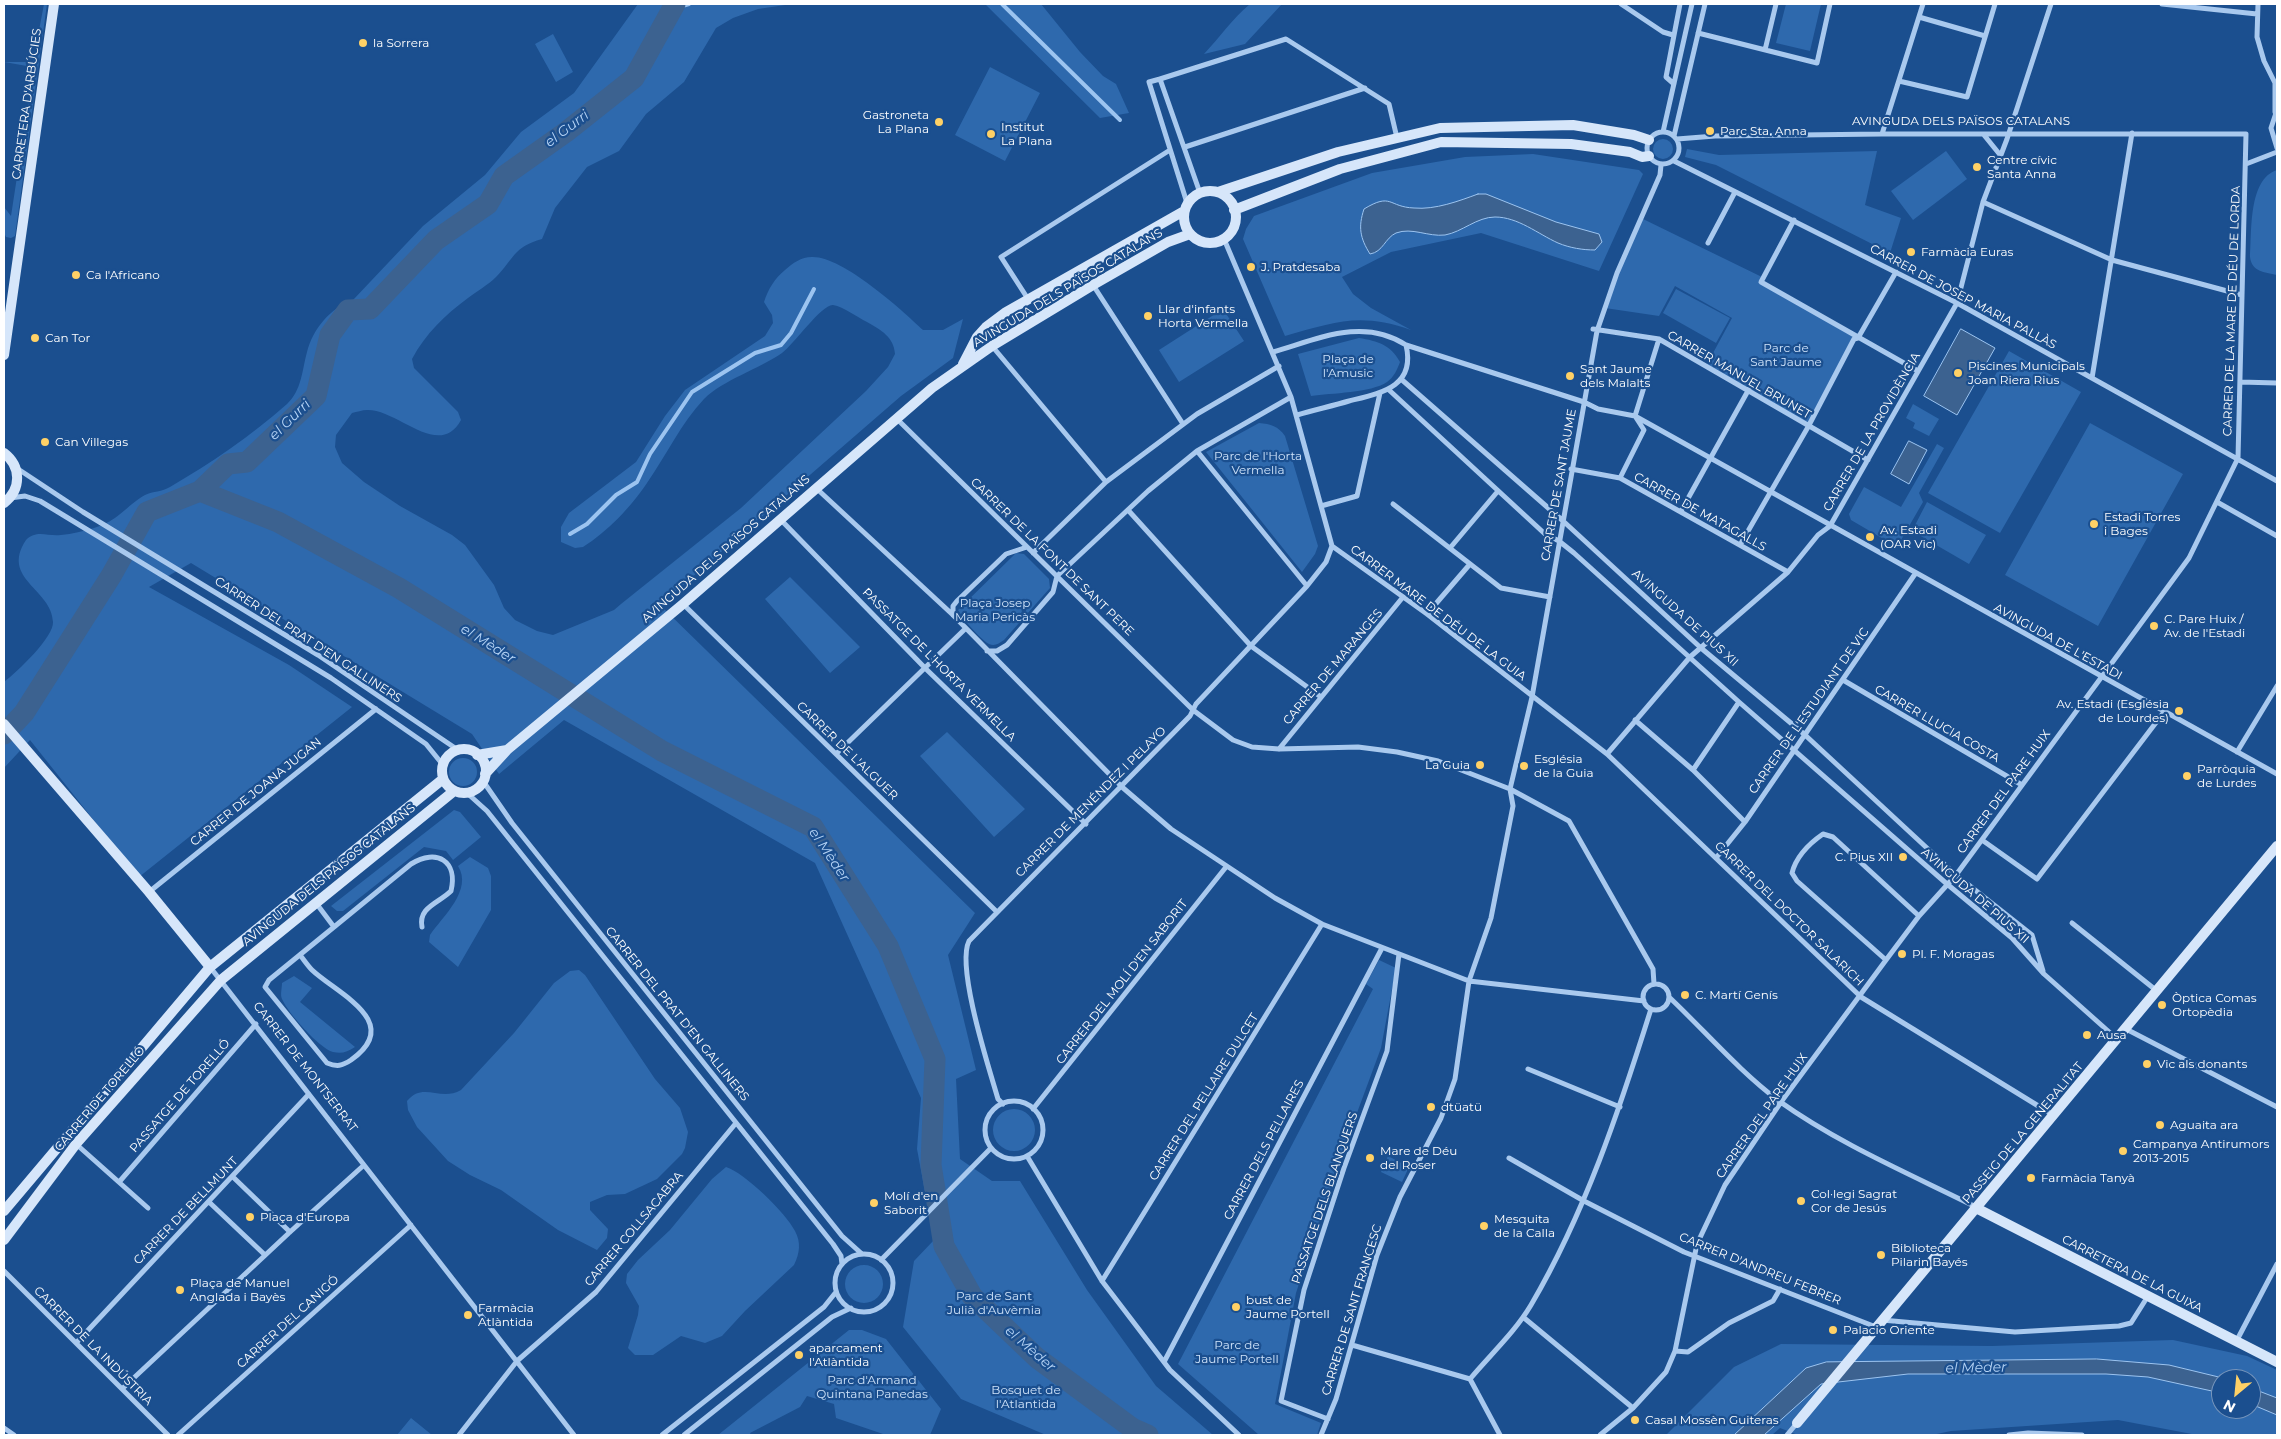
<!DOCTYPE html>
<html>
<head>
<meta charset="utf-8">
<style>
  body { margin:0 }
  #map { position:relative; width:2281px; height:1439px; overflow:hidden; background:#1b4f8f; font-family:Montserrat,sans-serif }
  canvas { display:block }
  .frame { position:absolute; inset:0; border:5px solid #fff; pointer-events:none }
  .north { position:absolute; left:2211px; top:1369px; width:50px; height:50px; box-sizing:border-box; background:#1b4f8f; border:1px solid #7695bc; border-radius:50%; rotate:208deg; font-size:14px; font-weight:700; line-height:20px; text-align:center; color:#fff }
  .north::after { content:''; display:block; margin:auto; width:18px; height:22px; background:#ffd166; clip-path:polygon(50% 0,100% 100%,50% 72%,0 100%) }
</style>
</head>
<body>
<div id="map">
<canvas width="2281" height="1439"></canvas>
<div class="frame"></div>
<div class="north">N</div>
</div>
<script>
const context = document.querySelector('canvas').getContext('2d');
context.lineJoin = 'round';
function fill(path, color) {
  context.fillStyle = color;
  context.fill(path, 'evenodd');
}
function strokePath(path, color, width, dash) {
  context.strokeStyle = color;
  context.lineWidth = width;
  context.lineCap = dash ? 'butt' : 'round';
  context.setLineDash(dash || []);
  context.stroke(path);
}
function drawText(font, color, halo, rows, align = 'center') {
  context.font = font + ' Montserrat,sans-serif';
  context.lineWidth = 4.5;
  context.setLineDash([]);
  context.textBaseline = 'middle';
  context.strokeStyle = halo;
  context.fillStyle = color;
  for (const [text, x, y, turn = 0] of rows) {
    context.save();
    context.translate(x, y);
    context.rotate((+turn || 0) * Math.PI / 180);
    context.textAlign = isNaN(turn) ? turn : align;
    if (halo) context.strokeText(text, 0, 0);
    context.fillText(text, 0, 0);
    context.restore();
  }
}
fill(new Path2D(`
  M44 4H47L15 236 11 238 6 237 4 233V207L11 216 33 72 27 66 4 62H33Z
  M638 4H792L758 9 733 18 716 28 684 82 646 114 619 151 587 167 555 208 542 239C513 247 514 259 496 277 488 285 477 291 468 298 445 315 426 333 412 359L414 368 458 412 461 420C439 460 398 409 367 410 362 410 357 412 352 413L336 435 335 447 342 463 364 482 400 506 452 535 465 545 494 585 504 608 515 620 537 631 553 635 614 610 621 604 741 508 866 391 888 367 895 354C894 337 881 330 867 322 857 317 844 307 833 305 822 304 794 344 782 353 759 369 723 380 704 399 681 423 666 456 647 483 631 507 607 532 583 547L575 548 561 542V527L569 513 636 462 665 416 685 390 765 336 773 323 772 315 764 302C768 289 775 278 785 270 793 263 801 257 812 257 842 256 901 309 923 330H943L963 319 953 358 901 396 660 605 975 913 948 955 976 1070 956 1079 960 1159 992 1181H1020L1087 1290 1156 1386 1213 1435H1046L961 1399 903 1327 914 1261 934 1240 917 1149 921 1098 815 863 564 720 499 774 472 734 191 563 149 587 289 665 352 707 139 877 30 740 4 768V682C17 672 54 637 53 622 52 589 0 579 26 540 37 529 48 537 61 535 72 534 84 531 94 528 118 521 126 506 145 495 153 491 162 492 170 487 211 463 251 436 287 404 302 390 302 370 307 352 313 329 330 308 353 300L423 226 485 175 521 132 574 93Z
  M985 4H1041L1080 52 1103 76 1116 84 1129 113 1100 118Z
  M1250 4H1282L1245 44 1204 54C1220 37 1232 19 1250 4Z
  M1786 4H1821L1810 51 1776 43Z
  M553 34 573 72 556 82 535 44Z
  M990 67 1040 93 1005 161 955 135Z
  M1653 149a10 10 0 1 1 20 0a10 10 0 1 1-20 0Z
  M1687 149 1719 155 1877 151 1865 205 1901 218 1890 253 1716 165 1685 157Z
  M1946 151 1967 179 1913 220 1891 191Z
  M1533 154 1639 170 1643 174 1599 271 1481 233 1391 252 1342 277 1353 294 1371 308 1411 330C1360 312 1335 322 1285 336L1243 239 1246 229 1254 216 1372 173 1465 157Z
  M2277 170V275C2264 272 2252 272 2250 257 2252 232 2248 179 2277 170Z
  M1641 218 1764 278 1762 282 1858 338 1854 339 1808 427 1706 366 1732 318 1675 286 1659 316 1605 308Z
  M1676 289 1730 318 1716 343 1663 313Z
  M1223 309 1244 341 1179 382 1159 350Z
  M1359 338C1378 341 1391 345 1400 362 1397 370 1394 377 1387 382 1371 393 1331 393 1311 396L1298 354Z
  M2009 351 2081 392 2000 533 1928 493Z
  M1913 404 1939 419 1929 436 1913 428 1915 423 1906 418Z
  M1259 423C1271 424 1278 426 1285 436L1318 546 1315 554 1302 572 1206 452Z
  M2090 423 2183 474 2098 626 2005 575Z
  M1937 444 1944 448 1919 493 1923 502 1897 547 1851 520 1849 514 1864 487 1901 507Z
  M1927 502 1986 535 1969 564 1912 531Z
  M1016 553 1024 554 1049 579 1050 588 1004 640C999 643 995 647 989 644 980 639 963 619 958 610Z
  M790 577 860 647 830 673 765 599Z
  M947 732 1025 809 994 837 920 756Z
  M449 772a14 14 0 1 1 28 0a14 14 0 1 1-28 0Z
  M454 810 460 812 481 837 453 860 446 851 424 847 343 911H337L331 906Z
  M470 857 488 868 491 876V910L458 967 429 942 430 935C443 916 473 890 458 866Z
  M1379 960 1396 968 1381 1048 1341 1156 1296 1293 1275 1404 1321 1423 1317 1435H1259L1178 1364 1373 989 1366 984Z
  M579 970 585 975 655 1079 680 1108 688 1132 685 1148 682 1154 657 1179 625 1194 607 1195 590 1202V1210L608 1229 607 1238 597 1250 558 1230 501 1190 470 1175 448 1161 417 1127 408 1110 407 1101C423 1081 440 1102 461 1090L514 1033 554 983 570 971Z
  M294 976 312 988 300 1002 355 1047C347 1052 342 1054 333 1052 319 1048 288 1013 282 999 280 995 282 988 282 983Z
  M993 1130a21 21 0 1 1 42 0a21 21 0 1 1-42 0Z
  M1388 1156 1409 1167 1402 1182 1381 1172Z
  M726 1167C745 1173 786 1213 795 1231 801 1242 800 1253 794 1265L745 1311 722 1336 705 1343 681 1336 653 1355H635L628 1348 638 1315 639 1306 626 1283 627 1274 638 1260 670 1230 712 1179Z
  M845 1284a19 19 0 1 1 38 0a19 19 0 1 1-38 0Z
  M849 1330H862L886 1339 941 1409 930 1435H886L836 1418 834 1404 807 1396 800 1407 750 1433 751 1435H718Z
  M2173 1340 2247 1356 2277 1370V1435H2197L2118 1420 1951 1431 1932 1435H1798L1780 1428 1772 1435H1666L1734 1367 1781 1344 1992 1346ZM2221 1379H2251V1409H2221Z
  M411 1418 432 1435H397Z`), '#2e69ad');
const water = new Path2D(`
  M1478 194H1486L1556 222 1599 234 1602 242 1595 250C1583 250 1570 248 1558 243 1538 234 1518 217 1495 217 1477 217 1462 232 1445 235 1428 237 1412 227 1396 233 1385 238 1383 252 1370 254 1360 238 1358 227 1364 209 1392 192 1388 207 1414 208 1435 210 1459 201 1478 194Z
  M1961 329 1995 348 1957 415 1924 396Z
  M1909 441 1927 450 1909 484 1891 474Z
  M2097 1359 2169 1365 2227 1379H2221V1393L2148 1377 2106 1374H1908L1821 1384 1764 1435H1734L1806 1368 1826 1362Z
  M2251 1388 2277 1398V1415L2251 1404Z`);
fill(water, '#3c6290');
strokePath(water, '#9cc4f0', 1);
strokePath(new Path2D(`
  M1002 4 1120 120
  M672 9 689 4
  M570 534 587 524 616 495 637 482 650 454 692 392 755 353 781 345 791 333 814 289`), '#9cc4f0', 4);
strokePath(new Path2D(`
  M200 491 278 522 399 588 662 751 813 827 888 946 935 1059 931 1165 944 1246 972 1296 1037 1358 1132 1428 1148 1435
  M4 734 24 713 111 576 147 512 200 491 228 464 247 462 316 396 330 335 348 310 370 309 436 240 488 204 504 176 566 132 634 78 675 4`), '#3c6290', 21);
strokePath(new Path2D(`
  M1621 4 1663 32 1673 35
  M2162 4 2257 14
  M2258 4 2257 37 2264 61 2275 83V112
  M1919 17 1985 36
  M1698 33 1817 63 1830 4
  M1765 50 1776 4
  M1160 79 1286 39 1389 104 1397 138
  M1899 81 1967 97 1995 4
  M1674 84 1666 77 1680 4
  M2277 110 2271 128 2277 148
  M1647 148a16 16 0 1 1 32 0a16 16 0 1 1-32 0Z
  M1663 132 1692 4
  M1882 134 1923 4
  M1984 135 2001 156
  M1674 136 1705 4
  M1185 147 1365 88
  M1674 161 1957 303 2277 481
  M2246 164 2277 152
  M1983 202 2112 260 2242 295
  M1187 203 1149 82 1160 79 1200 193
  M1794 220 1761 282 1918 371
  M1224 239 1291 397 1332 546
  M1708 243 1735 192
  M1093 285 1183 424
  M1028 299 1001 257 1170 150
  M1593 329 1659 339 1868 460
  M992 346 1106 482
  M1273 352C1318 339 1363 317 1406 345L1584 402 1598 409 1635 416 2277 774
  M2092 378 2132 133
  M1401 379 1562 520 1701 648 1804 734 1956 875 2032 935 2043 971
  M2240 382 2277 383
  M1389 390 1545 534 1559 541 1574 553 1739 702 1947 884 2012 938 2044 974 2117 1039
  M1297 415C1314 410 1332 406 1349 401 1381 393 1416 387 1406 345
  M897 419 1193 710 1233 740 1252 747 1279 749 1358 747 1397 752 1438 761 1510 789 1569 821 1653 969 1654 984
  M1197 451 1307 586
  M18 469 83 512 318 655 458 750
  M1571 469 1620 478 1788 572
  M1620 478 1644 430 1635 416 1659 339
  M816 488 953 615 1122 787 1171 829 1275 898 1322 924 1469 981 1644 1001
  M10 498 25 496 40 501 331 678 426 744 443 765
  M2217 502 2277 536
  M1393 504 1501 588 1550 597
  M1321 506 1357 496 1380 393
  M1128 510 1251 646 1321 697
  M1681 511 1749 389
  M780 519 925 668 1086 824
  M1740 545 1808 427 1854 339 1858 338 1896 272
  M1332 546 1427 614 1607 754 1861 997 2053 1115
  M1450 548 1498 491
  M1033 553 1106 482 1197 414 1279 366
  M683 604 997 912
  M1427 614 1470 564
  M953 615V606L957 601 1006 554 1027 547
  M987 651H997L1007 645 1053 592 1057 576 1148 491 1197 451 1291 397
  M1843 680 2022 785
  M1635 720 1693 770 1745 822
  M1279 749 1403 597
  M2237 752 2277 686
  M836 754 965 629
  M1607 754 1690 657 1788 572 1818 535 1830 526 1957 303 1983 202 2007 139 2051 4
  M1693 770 1739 702
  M483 781 512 823 842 1236 862 1254
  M467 793 487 811 833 1244 841 1256 842 1264
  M1982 840 2037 879 2164 712
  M1716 858 1745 822 1915 574
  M149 892 376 709
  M2072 923 2157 991
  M334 927 411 864C437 848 458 861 451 891 439 903 418 907 422 927
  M300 955C304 960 308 966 312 970 336 993 405 1022 351 1060 342 1066 337 1067 327 1063L265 987 269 980 334 927 316 903
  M1886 960 1797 881 1792 873C1796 857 1810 843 1823 834L1833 837 1919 916
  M210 967 574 1435
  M1643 997a13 13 0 1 1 26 0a13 13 0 1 1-26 0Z
  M1669 997C1705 1031 1739 1071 1779 1101 1839 1144 1910 1174 1976 1207
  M2126 1029 2277 1107
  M1528 1069 1620 1107
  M985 1130a29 29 0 1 1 58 0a29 29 0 1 1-58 0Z
  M1003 1104 998 1099C989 1068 956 967 969 941L1190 716 1196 704 1307 586 1326 562 1332 546
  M1033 1109 1226 867
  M76 1144 148 1208
  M1027 1156 1102 1281 1170 1370 1239 1435
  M1509 1158 1584 1201 1684 1252 1876 1327
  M233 1177 290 1232
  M120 1181 256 1024
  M209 1202 265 1255
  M835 1283a29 29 0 1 1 58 0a29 29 0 1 1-58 0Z
  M881 1260 991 1148
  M4 1271 168 1435
  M1102 1281 1322 924
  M1523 1317 1633 1408
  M1882 1320 2015 1332 2119 1326 2131 1323 2148 1296
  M2237 1340 2277 1264
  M77 1342 309 1094
  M1352 1345 1470 1379 1500 1435
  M1675 1351 1688 1352 1729 1323 1773 1301 1780 1289
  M1164 1362 1382 948
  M1470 1379C1490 1355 1515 1332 1531 1305 1585 1213 1619 1111 1651 1009
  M123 1388 290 1232 364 1165
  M1328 1419 1281 1401 1304 1290 1344 1168 1387 1051 1399 954
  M4 1428 14 1435
  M178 1435 411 1225
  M459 1435 517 1361 596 1292 736 1123
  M662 1435 824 1307 836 1292
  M684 1435 832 1317 851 1308
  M1321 1435 1336 1399 1377 1255 1400 1197 1441 1118 1455 1079 1469 981 1491 918 1513 806 1510 789 1532 697 1597 331 1617 273 1660 175 1661 165
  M1600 1435 1633 1408 1666 1372 1675 1351 1697 1244 1725 1185 1781 1102 1886 960 1919 916 1956 875 2189 558 2238 458 2246 134H1882L1715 136 1677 139
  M1787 1435 1797 1423
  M2009 1435 2028 1433 2082 1435`), '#a9c9ee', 5);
strokePath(new Path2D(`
  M1184 217a26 26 0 1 1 52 0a26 26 0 1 1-52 0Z
  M1218 192 1338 152 1440 128 1573 125 1634 135 1649 140
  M1234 210 1340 169 1441 142 1571 144 1630 152 1642 157 1649 156
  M4 355 54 4
  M963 364 977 337 986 327 1006 312 1184 211
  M4 453C21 466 22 489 4 503
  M4 724 149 892 210 967
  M442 771a22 22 0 1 1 44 0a22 22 0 1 1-44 0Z
  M477 755 507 750
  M485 774 507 750 683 604 932 388 992 346 1093 285 1168 242 1190 234
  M1976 1208 2277 1362
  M4 1211 210 967 443 779
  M4 1240 76 1144 221 980 454 791
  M1797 1423 2277 846`), '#d6e6fa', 10);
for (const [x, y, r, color] of [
  [363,43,5,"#ffd166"],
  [939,122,5,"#ffd166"],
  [1710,131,5,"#ffd166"],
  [991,134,5,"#ffd166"],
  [1977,167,5,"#ffd166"],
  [1911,252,5,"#ffd166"],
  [1251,267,5,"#ffd166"],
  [76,275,5,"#ffd166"],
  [1148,316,5,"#ffd166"],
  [35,338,5,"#ffd166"],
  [1958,373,5,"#ffd166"],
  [1570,376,5,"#ffd166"],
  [45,442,5,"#ffd166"],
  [2094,524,5,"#ffd166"],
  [1870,537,5,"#ffd166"],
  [2154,626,5,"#ffd166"],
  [2179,711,5,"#ffd166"],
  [1480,765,5,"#ffd166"],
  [1524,766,5,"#ffd166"],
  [2187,776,5,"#ffd166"],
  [1903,857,5,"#ffd166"],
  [1902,954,5,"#ffd166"],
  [1685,995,5,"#ffd166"],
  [2162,1005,5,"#ffd166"],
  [2087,1035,5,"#ffd166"],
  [2147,1064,5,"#ffd166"],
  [1431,1107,5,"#ffd166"],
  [2160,1125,5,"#ffd166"],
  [2123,1151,5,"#ffd166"],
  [1370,1158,5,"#ffd166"],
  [2031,1178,5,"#ffd166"],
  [1801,1201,5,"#ffd166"],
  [874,1203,5,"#ffd166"],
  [250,1217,5,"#ffd166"],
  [1484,1226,5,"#ffd166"],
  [1881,1255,5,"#ffd166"],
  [180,1290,5,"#ffd166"],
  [1236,1307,5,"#ffd166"],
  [468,1315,5,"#ffd166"],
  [1833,1330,5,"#ffd166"],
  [799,1355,5,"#ffd166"],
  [1635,1420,5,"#ffd166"]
]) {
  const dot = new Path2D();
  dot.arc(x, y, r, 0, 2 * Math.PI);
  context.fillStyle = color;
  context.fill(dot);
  strokePath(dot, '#1b4f8f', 2);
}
drawText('12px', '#fff', '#1b4f8f', [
  ["la Sorrera",373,43],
  ["Gastroneta",929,115,"right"],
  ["La Plana",929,129,"right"],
  ["Institut",1001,127],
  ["La Plana",1001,141],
  ["Parc Sta. Anna",1720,131],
  ["Centre cívic",1987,160],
  ["Santa Anna",1987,174],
  ["Farmàcia Euras",1921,252],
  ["J. Pratdesaba",1261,267],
  ["Ca l'Africano",86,275],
  ["Llar d'infants",1158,309],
  ["Horta Vermella",1158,323],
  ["Can Tor",45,338],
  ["Piscines Municipals",1968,366],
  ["Joan Riera Rius",1968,380],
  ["Sant Jaume",1580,369],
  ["dels Malalts",1580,383],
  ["Can Villegas",55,442],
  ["Estadi Torres",2104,517],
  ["i Bages",2104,531],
  ["Av. Estadi",1880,530],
  ["(OAR Vic)",1880,544],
  ["C. Pare Huix /",2164,619],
  ["Av. de l'Estadi",2164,633],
  ["Av. Estadi (Església",2169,704,"right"],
  ["de Lourdes)",2169,718,"right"],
  ["Església",1534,759],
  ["de la Guia",1534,773],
  ["La Guia",1470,765,"right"],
  ["Parròquia",2197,769],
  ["de Lurdes",2197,783],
  ["C. Pius XII",1893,857,"right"],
  ["Pl. F. Moragas",1912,954],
  ["C. Martí Genís",1695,995],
  ["Òptica Comas",2172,998],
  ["Ortopèdia",2172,1012],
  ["Ausa",2097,1035],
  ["Vic als donants",2157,1064],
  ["dtüatü",1441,1107],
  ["Aguaita ara",2170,1125],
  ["Campanya Antirumors",2133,1144],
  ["2013-2015",2133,1158],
  ["Mare de Déu",1380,1151],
  ["del Roser",1380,1165],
  ["Farmàcia Tanyà",2041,1178],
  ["Col·legi Sagrat",1811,1194],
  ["Cor de Jesús",1811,1208],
  ["Molí d'en",884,1196],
  ["Saborit",884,1210],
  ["Plaça d'Europa",260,1217],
  ["Mesquita",1494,1219],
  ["de la Calla",1494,1233],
  ["Biblioteca",1891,1248],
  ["Pilarin Bayés",1891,1262],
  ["Plaça de Manuel",190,1283],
  ["Anglada i Bayès",190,1297],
  ["bust de",1246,1300],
  ["Jaume Portell",1246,1314],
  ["Farmàcia",478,1308],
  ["Atlàntida",478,1322],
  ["Palacio Oriente",1843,1330],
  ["aparcament",809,1348],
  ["l'Atlàntida",809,1362],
  ["Casal Mossèn Guiteras",1645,1420]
], 'left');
drawText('12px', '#fff', '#1b4f8f', [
  ["CARRETERA D'ARBÚCIES",27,104,-82],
  ["AVINGUDA DELS PAÏSOS CATALANS",1961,121],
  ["AVINGUDA DELS PAÏSOS CATALANS",1068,288,-31],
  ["CARRER DE JOSEP MARIA PALLÀS",1963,297,28],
  ["CARRER DE LA MARE DE DÉU DE LORDA",2232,311,-88],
  ["CARRER MANUEL BRUNET",1739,375,30],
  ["CARRER DE LA PROVIDÈNCIA",1872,432,-60],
  ["CARRER DE SANT JAUME",1559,485,-80],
  ["CARRER DE MATAGALLS",1700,512,29],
  ["AVINGUDA DELS PAÏSOS CATALANS",726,549,-41],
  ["CARRER DE LA FONT DE SANT PERE",1052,557,44],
  ["CARRER MARE DE DÉU DE LA GUIA",1438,613,37],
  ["AVINGUDA DE PIUS XII",1685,618,42],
  ["CARRER DEL PRAT D'EN GALLINERS",308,640,33],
  ["AVINGUDA DE L'ESTADI",2058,642,29],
  ["PASSATGE DE L'HORTA VERMELLA",939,665,45],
  ["CARRER DE MARANGES",1333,667,-50],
  ["CARRER DE L'ESTUDIANT DE VIC",1809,711,-55],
  ["CARRER LLUCIA COSTA",1937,724,30],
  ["CARRER DE L'ALGUER",847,751,44],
  ["CARRER DE JOANA JUGAN",256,792,-39],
  ["CARRER DEL PARE HUIX",2004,792,-54],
  ["CARRER DE MENÉNDEZ I PELAYO",1091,802,-45],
  ["AVINGUDA DELS PAÏSOS CATALANS",329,875,-39],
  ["AVINGUDA DE PIUS XII",1975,896,41],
  ["CARRER DEL DOCTOR SALARICH",1789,914,44],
  ["CARRER DEL MOLÍ D'EN SABORIT",1122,982,-52],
  ["CARRER DEL PRAT D'EN GALLINERS",677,1014,51],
  ["CARRER DE MONTSERRAT",305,1067,52],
  ["PASSATGE DE TORELLÓ",180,1096,-49],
  ["CARRER DEL PELLAIRE DULCET",1204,1097,-58],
  ["CARRER DE TORELLÓ",100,1099,-50],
  ["CARRER DEL PARE HUIX",1762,1116,-55],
  ["PASSEIG DE LA GENERALITAT",2023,1133,-50],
  ["CARRER DELS PELLAIRES",1264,1150,-62],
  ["PASSATGE DELS BLANQUERS",1325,1198,-71],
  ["CARRER DE BELLMUNT",186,1211,-46],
  ["CARRER COLLSACABRA",634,1229,-50],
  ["CARRER D'ANDREU FEBRER",1760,1269,22],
  ["CARRETERA DE LA GUIXA",2132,1274,27],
  ["CARRER DE SANT FRANCESC",1352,1310,-73],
  ["CARRER DEL CANIGÓ",288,1322,-42],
  ["CARRER DE LA INDÚSTRIA",93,1346,45]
]);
drawText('12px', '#cfe3fa', '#1b4f8f', [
  ["Parc de",1786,348],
  ["Sant Jaume",1786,362],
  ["Plaça de",1348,359],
  ["l'Amusic",1348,373],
  ["Parc de l'Horta",1258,456],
  ["Vermella",1258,470],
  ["Plaça Josep",995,603],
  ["Maria Pericàs",995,617],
  ["Parc de Sant",994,1296],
  ["Julià d'Auvèrnia",994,1310],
  ["Parc de",1237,1345],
  ["Jaume Portell",1237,1359],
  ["Parc d'Armand",872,1380],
  ["Quintana Panedas",872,1394],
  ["Bosquet de",1026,1390],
  ["l'Atlantida",1026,1404]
]);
drawText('italic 14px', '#b5d3f5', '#1b4f8f', [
  ["el Gurri",567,129,-37],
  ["el Gurri",290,420,-44],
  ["el Mèder",488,644,32],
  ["el Mèder",829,855,56],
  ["el Mèder",1030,1349,41],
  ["el Mèder",1976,1368,-1]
]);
</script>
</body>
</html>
